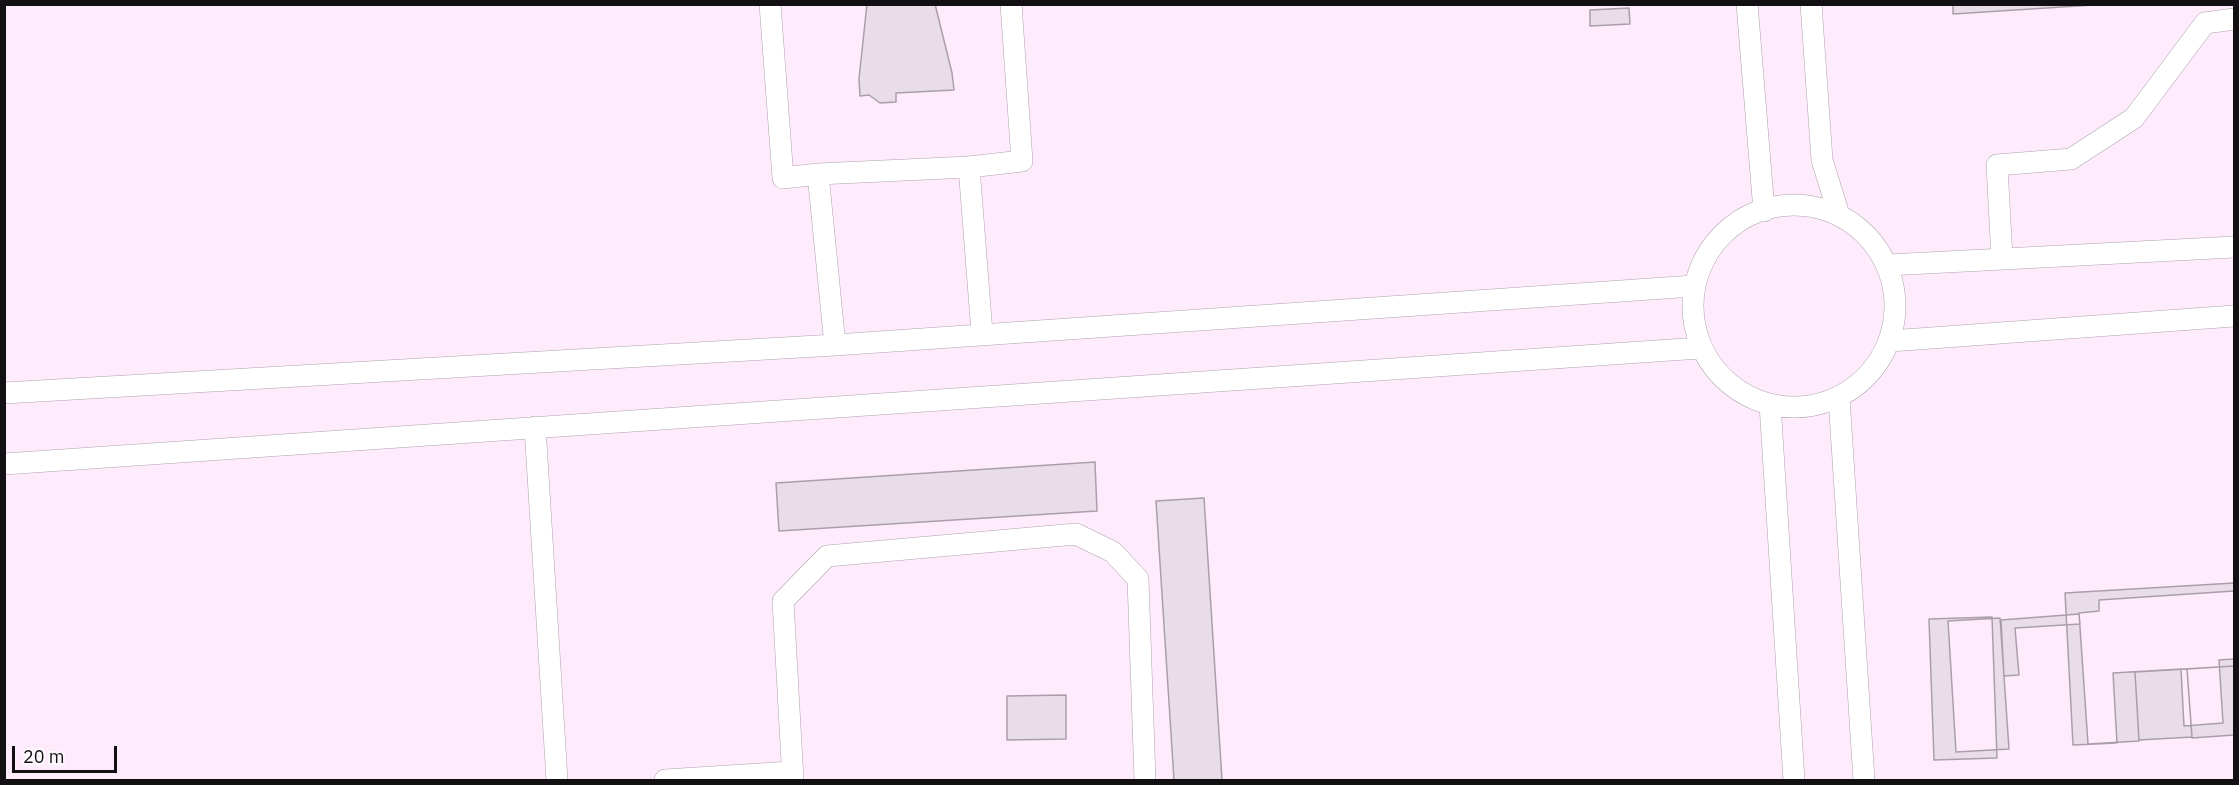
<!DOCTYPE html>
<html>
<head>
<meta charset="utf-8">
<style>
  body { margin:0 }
  #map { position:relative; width:2239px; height:785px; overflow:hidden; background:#fef9fe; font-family:"IBM Plex Sans",sans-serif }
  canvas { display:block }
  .frame { position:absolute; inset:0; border:6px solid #131013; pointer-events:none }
  .scale { position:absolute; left:12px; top:746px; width:105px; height:27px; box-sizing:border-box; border:3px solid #131013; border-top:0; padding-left:8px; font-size:18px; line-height:21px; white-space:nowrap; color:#131013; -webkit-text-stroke:4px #fef9fe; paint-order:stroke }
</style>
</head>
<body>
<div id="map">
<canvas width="2239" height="785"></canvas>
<div class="frame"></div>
<div class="scale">20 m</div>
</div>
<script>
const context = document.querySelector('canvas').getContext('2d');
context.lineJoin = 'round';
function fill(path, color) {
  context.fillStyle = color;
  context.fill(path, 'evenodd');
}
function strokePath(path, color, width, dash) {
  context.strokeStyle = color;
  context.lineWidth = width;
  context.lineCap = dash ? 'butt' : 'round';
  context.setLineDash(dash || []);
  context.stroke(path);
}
fill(new Path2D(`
  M5 5H2234V780H5Z`), '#feecfd');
const building = new Path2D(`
  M867 4H935L952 73 954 90 896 93V102L880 103 869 95 860 96 859 79Z
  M1953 4H2109L1953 14Z
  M1629 8 1630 24 1590 26V10Z
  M1095 462 1097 511 779 531 776 483Z
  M1204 498 1222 780H1174L1156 501Z
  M2234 583V659L2219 660 2223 723 2184 726 2181 669 2113 673 2117 743 2073 745 2065 593Z
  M2234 591V666L2135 672 2139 741 2088 744 2079 613 2099 611V600Z
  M2079 614 2080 624 2015 628 2019 675 2004 676 2001 620Z
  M1992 617 1997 758 1934 760 1929 619Z
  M2000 618 2009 749 1956 752 1948 621Z
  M2234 666V735L2192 738 2187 669Z
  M2187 669 2192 737 2139 740 2135 672Z
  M1066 695V739L1007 740V696Z`);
fill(building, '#e9dee8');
strokePath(building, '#aa9fa9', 1.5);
const lane = new Path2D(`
  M770 4 783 178 818 174
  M1747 4 1764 211
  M1811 4 1822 160 1839 215
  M969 167 1022 161 1011 4
  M1693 306a101 101 0 1 1 202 0a101 101 0 1 1-202 0Z
  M2002 259 1997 165 2071 159 2134 118 2205 23 2234 19
  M1888 265 2234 247
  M1890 341 2234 316
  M835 345 818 174 969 167 982 333
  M4 393 835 345 1694 286
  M1839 398 1864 780
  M1770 404 1794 780
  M535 427 557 780
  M4 464 1700 348
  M665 780 792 772
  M793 780 783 601 827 556 1076 534 1113 552 1138 579 1145 780`);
strokePath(lane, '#ada2ac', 22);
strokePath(lane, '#fff', 21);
</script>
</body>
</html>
